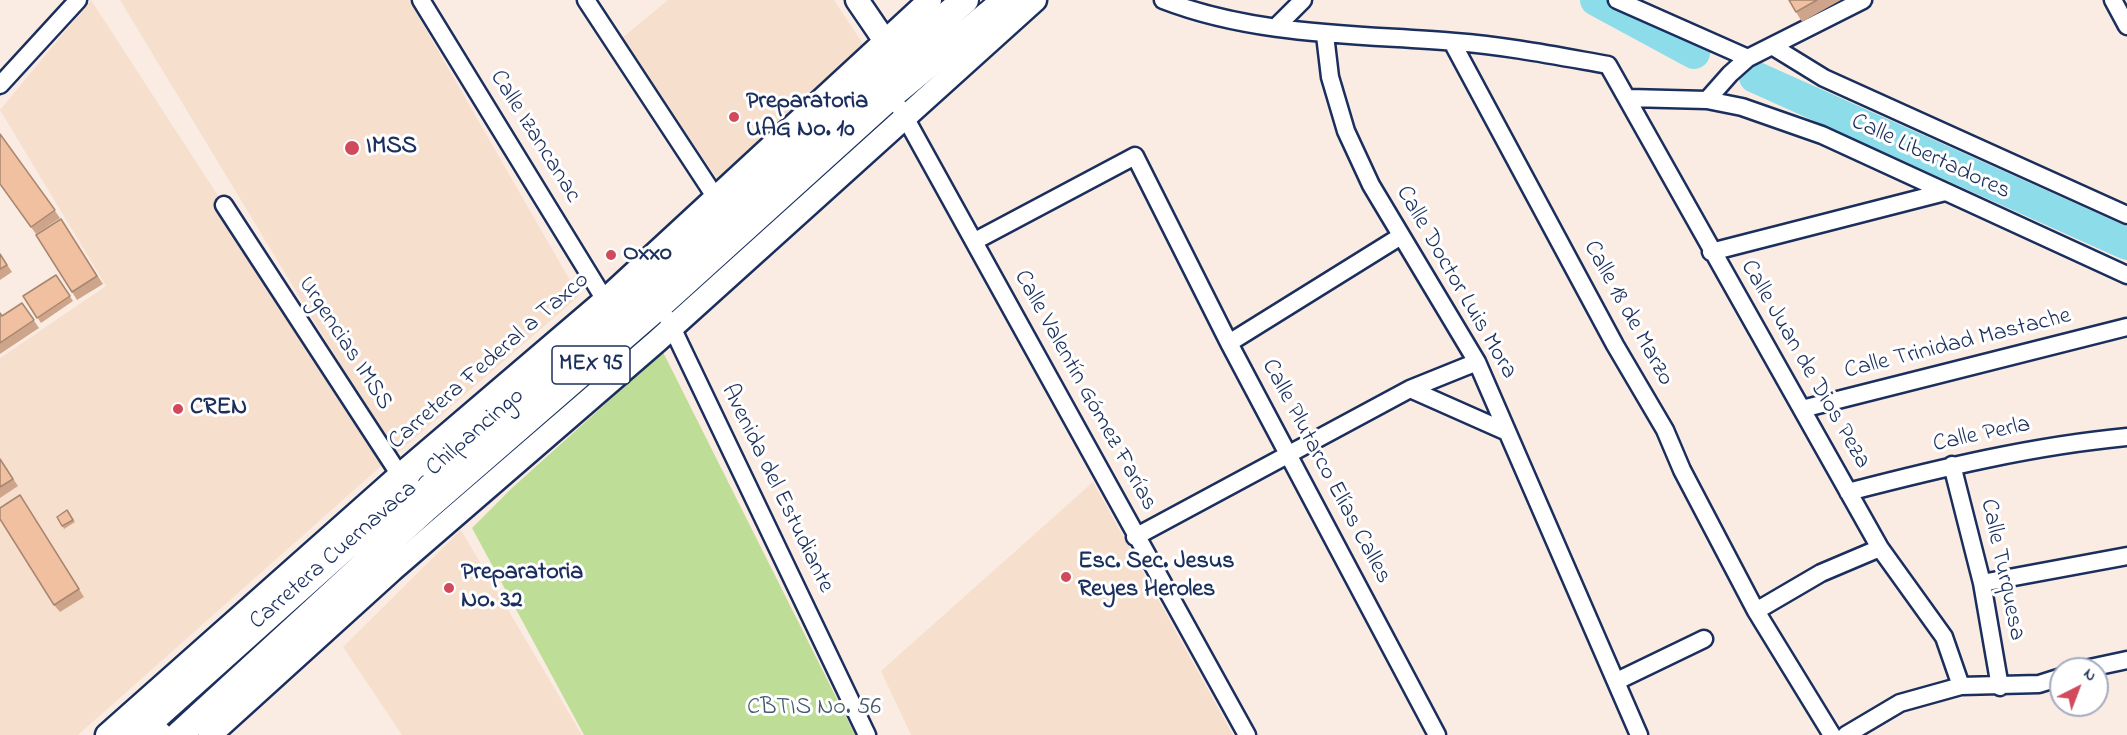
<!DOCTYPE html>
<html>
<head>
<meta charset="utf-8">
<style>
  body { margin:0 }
  #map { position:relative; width:2127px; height:735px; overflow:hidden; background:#faece2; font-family:"Indie Flower",sans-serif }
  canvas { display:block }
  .north { position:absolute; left:2049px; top:657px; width:60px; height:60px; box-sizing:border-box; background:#fff; border:2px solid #a4acbf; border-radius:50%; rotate:42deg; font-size:16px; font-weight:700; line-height:24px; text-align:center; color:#1b2f5e }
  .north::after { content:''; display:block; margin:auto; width:21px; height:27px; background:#d1495b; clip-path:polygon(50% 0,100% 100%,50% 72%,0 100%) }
</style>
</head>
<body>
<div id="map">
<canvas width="2127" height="735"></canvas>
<div class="north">N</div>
</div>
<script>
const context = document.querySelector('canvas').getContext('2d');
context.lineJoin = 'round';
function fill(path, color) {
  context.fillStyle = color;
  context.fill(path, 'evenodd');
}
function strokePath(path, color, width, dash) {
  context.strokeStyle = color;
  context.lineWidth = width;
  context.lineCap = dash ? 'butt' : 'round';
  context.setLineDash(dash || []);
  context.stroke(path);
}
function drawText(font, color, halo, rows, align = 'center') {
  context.font = font + ' "Indie Flower",sans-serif';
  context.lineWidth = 6;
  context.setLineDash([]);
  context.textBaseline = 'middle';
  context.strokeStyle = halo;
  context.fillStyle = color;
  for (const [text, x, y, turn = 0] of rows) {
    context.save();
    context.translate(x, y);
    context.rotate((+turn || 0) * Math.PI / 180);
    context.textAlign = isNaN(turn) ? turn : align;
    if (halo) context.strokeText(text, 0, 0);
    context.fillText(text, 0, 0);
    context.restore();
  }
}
fill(new Path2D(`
  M91 0 389 459 78 735H0V358L106 286 0 110Z
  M120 0H409L579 296 395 455Z
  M668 0H834L867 50 720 183 622 38Z
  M1093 482 1233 735H911L881 671Z
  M461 530 582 735H402L343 647Z`), '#f7dfce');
fill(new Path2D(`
  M663 352 855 735H584L472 528 512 488Z`), '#bede97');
strokePath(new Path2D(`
  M1596 0 1694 53
  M1755 77 2127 244`), '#8cdce9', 32);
const street = new Path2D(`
  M421 0 605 300
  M586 0 722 207
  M1163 0C1256 36 1357 34 1455 42 1507 46 1557 56 1608 65L1880 548 1944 637 1961 686
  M1617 0 1748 58
  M2113 0 2127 26
  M1276 27 1303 0
  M1325 35 1330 77 1346 131 1371 185 1477 362 1639 735
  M1452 42 1615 345 1665 430 1682 470 1756 611 1832 735
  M1772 46 1824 78 2127 215
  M0 85 78 0
  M1629 98 1707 100 1742 107 1822 135 2127 275
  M1707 100 1730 74 1748 58 1863 0
  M900 108 1247 735
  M224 205 405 483
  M975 241 1135 156 1229 343 1437 735
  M1711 252 1945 192
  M668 319 867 735
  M1229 343 1401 236
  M1410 389 1477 362
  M1802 409 2127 327
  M1952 465 1982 583 2000 687
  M1848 492C1941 468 2032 446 2127 437
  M1135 537 1410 389 1507 432
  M1982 583 2127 556
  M1756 611 1821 573 1880 548
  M2085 669 2127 660
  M1617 681 1704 639
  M1846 735 1900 703 1961 686 2039 684 2061 677`);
const secondary = new Path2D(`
  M857 0 885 41
  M149 723 162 735
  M107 735 400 475 605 300 930 0
  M210 735 392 570 657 341 1035 0`);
const primary = new Path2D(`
  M135 735 410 489 618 309 883 69 965 0
  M179 735 425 509 661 304 894 93 1006 0`);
strokePath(street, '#1b2f5e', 21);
strokePath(secondary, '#1b2f5e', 27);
strokePath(primary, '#1b2f5e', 30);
strokePath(street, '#fff', 16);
strokePath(secondary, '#fff', 22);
strokePath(primary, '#fff', 26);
fill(new Path2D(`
  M1789 0H1841L1802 22Z
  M0 134 60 218 36 234 0 184Z
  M61 219 103 284 77 300 72 292Z
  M0 254 12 272 0 280Z
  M56 275 73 301 41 323 23 296Z
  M22 303 39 328 0 354V313L2 316Z
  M0 459 18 486 0 498Z
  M25 503 84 597 60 612 54 605Z
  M67 510 75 522 64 529 57 517Z`), '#cea58a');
const building = new Path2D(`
  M1789 0H1817L1796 12Z
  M0 134 55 210 31 227 0 184Z
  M61 219 97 276 72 292 36 235Z
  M0 254 7 265 0 269Z
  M56 275 70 296 37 318 23 296Z
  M22 303 34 320 0 343V313L2 316Z
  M0 459 13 479 0 487Z
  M20 495 79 589 54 605 0 519V508Z
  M67 510 73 520 62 526 57 517Z`);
fill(building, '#f0c0a0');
strokePath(building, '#a88670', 1.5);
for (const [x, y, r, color] of [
  [734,117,6,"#d1495b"],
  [352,148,8,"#d1495b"],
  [611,255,6,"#d1495b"],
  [178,409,6,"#d1495b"],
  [1066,577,6,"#d1495b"],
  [449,588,6,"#d1495b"]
]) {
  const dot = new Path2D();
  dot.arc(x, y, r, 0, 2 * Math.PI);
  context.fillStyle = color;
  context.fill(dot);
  strokePath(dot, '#fff', 2);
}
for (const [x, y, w] of [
  [591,365,78]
]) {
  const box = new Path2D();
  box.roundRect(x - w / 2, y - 19, w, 38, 4.5);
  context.fillStyle = '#fff';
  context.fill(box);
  strokePath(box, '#1b2f5e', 1.5);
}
drawText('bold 22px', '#1b2f5e', null, [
  ["MEX 95",591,365]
]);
drawText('bold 24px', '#1b2f5e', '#fff', [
  ["Preparatoria",746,103],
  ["UAG No. 10",746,131],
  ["IMSS",366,148],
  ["Oxxo",623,255],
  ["CREN",190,409],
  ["Esc. Sec. Jesus",1078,563],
  ["Reyes Heroles",1078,591],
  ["Preparatoria",461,574],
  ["No. 32",461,602]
], 'left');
drawText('24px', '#1b2f5e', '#fff', [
  ["Calle Izancanac",534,137,58],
  ["Calle Libertadores",1930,158,25],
  ["Calle Doctor Luis Mora",1455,283,60],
  ["Calle 18 de Marzo",1627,314,61],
  ["Urgencias IMSS",344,344,57],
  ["Calle Trinidad Mastache",1958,345,-14],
  ["Carretera Federal a Taxco",490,362,-41],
  ["Calle Juan de Dios Peza",1804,365,60],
  ["Calle Valentín Gómez Farías",1084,391,61],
  ["Calle Perla",1982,436,-12],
  ["Calle Plutarco Elías Calles",1325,472,62],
  ["Avenida del Estudiante",776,489,64],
  ["Carretera Cuernavaca - Chilpancingo",388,510,-41],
  ["Calle Turquesa",2001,570,78]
]);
drawText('24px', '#445b6c', '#fff', [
  ["CBTIS No. 56",814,709]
]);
</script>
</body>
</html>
